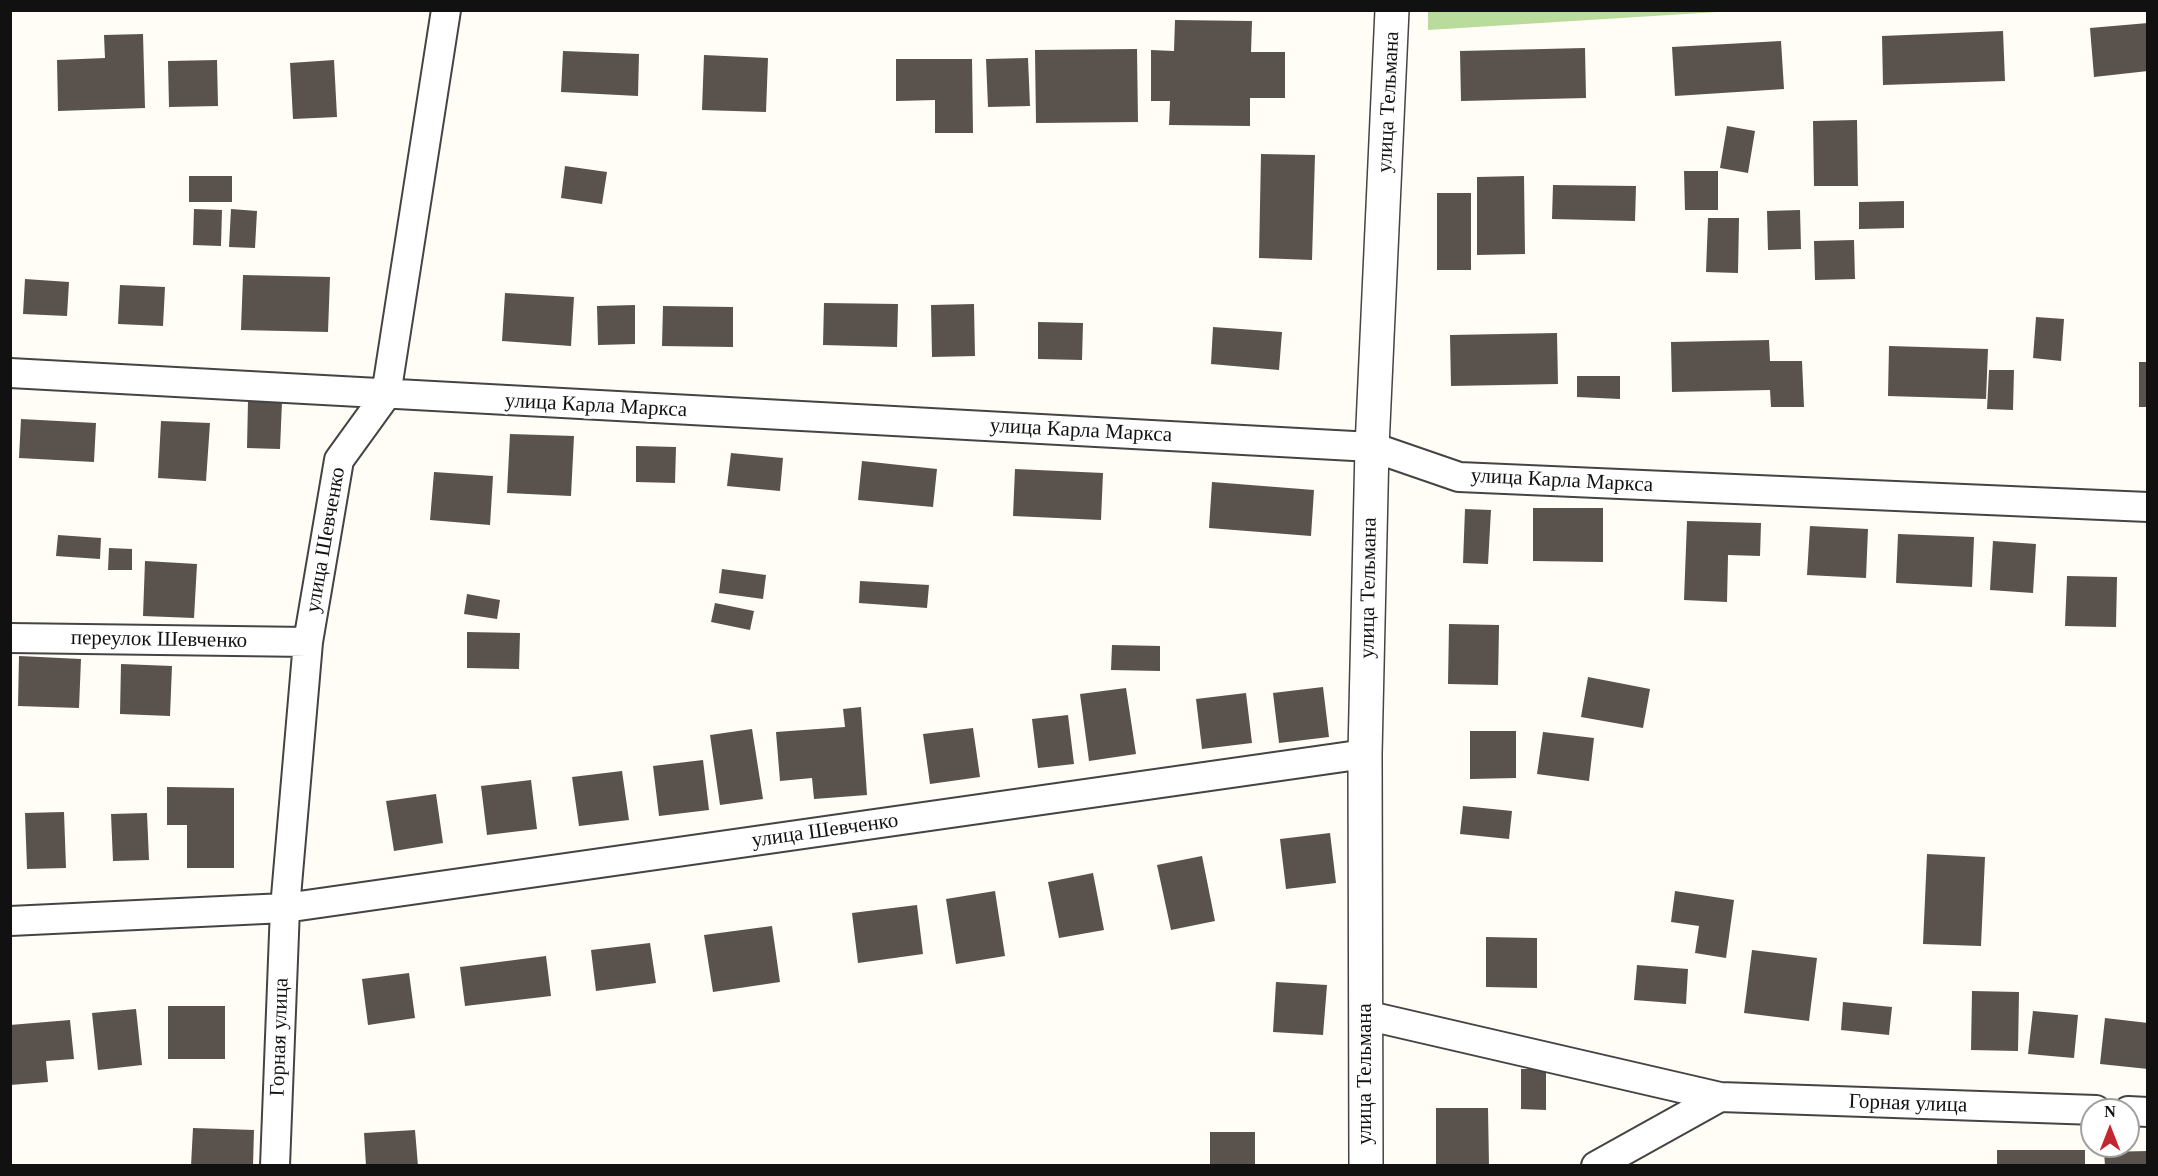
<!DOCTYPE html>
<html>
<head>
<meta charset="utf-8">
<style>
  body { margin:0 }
  #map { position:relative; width:2158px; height:1176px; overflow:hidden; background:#fffdf5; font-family:"Times New Roman",serif }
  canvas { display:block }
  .frame { position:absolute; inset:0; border:12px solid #111; pointer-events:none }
  .north { position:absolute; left:2080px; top:1098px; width:60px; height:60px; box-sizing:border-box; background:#fff; border:2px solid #a0a0a0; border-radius:50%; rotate:0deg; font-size:16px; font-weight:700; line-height:24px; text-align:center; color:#111 }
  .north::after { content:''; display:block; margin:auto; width:21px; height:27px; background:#c4262e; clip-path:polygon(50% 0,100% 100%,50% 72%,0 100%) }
</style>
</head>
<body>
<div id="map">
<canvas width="2158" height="1176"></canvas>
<div class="frame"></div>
<div class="north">N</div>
</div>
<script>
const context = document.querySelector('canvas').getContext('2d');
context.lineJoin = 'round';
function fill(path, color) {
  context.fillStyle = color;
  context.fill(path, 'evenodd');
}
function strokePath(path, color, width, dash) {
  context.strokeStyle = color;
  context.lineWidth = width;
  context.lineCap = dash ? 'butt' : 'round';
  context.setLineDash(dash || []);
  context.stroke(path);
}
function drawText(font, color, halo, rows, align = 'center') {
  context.font = font + ' "Times New Roman",serif';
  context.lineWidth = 6;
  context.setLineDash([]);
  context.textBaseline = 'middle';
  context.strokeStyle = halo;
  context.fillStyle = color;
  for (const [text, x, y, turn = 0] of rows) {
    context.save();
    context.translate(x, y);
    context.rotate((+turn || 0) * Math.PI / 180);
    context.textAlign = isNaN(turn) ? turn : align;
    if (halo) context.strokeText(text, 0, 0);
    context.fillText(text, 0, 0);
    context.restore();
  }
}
fill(new Path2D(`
  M1428 11V10L1734 11 1428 30Z`), '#b9dc9c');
fill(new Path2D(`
  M1175 20 1252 21 1251 52H1285V98H1250V126L1169 125 1170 101H1151V50L1174 51Z
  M2148 23V71L2094 77 2090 28Z
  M2003 31 2005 81 1883 85 1882 36Z
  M143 34 145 108 58 111 57 60 105 58 104 35Z
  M1781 41 1784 89 1675 96 1672 47Z
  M1585 48 1586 98 1461 101 1460 51Z
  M1137 49 1138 122 1036 123 1035 50Z
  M563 51 639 54 638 96 561 92Z
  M704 55 768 58 766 112 702 110Z
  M1028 58 1030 106 988 107 986 59Z
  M896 59H972L973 133H935V100L896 101Z
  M217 60 218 106 169 107 168 61Z
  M334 60 337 117 293 119 290 63Z
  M1857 120 1858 186H1814L1813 121Z
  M1727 126 1755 131 1748 173 1720 168Z
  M1261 154 1315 155 1312 260 1259 258Z
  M565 166 607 172 602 204 561 198Z
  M1684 171H1718V210H1685Z
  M189 176H232V202H189Z
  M1524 176 1525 254 1477 255V177Z
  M1553 185 1636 186 1635 221 1552 219Z
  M1437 193H1471V270H1437Z
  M1904 201V228L1859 229V202Z
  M194 209 222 210 221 246 193 245Z
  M231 209 257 211 255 248 229 247Z
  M1800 210 1801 249 1768 250 1767 211Z
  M1708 218H1739L1738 273 1706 272Z
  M1854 240 1855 279 1815 280 1814 241Z
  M243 275 330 277 328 332 241 330Z
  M25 279 69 282 67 316 23 314Z
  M120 285 165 287 163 326 118 324Z
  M505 293 574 297 571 346 502 341Z
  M824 303 898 304 897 347 823 345Z
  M974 304 975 356 932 357 931 305Z
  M635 305V344L598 345 597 306Z
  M663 306 733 307V347L662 346Z
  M2036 317 2064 319 2061 361 2033 358Z
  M1038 322 1083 323 1082 360 1038 359Z
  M1213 327 1282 332 1279 370 1211 364Z
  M1557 333 1558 384 1451 386 1450 335Z
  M1769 340 1770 361H1802L1804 407H1771L1770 390 1672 392 1671 342Z
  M1889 346 1988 349 1986 399 1888 396Z
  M2139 362H2148V407H2139Z
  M1989 370H2014L2013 410 1987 409Z
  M1577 376H1620V399L1577 397Z
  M248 401 282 402 280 449 247 448Z
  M21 419 96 423 94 462 19 458Z
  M161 421 210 423 206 481 158 478Z
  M510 434 574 436 571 496 507 493Z
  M636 446 676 447 675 483 636 482Z
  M731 453 783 458 780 491 727 486Z
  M862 461 937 469 933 507 858 500Z
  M1015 469 1103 473 1101 520 1013 516Z
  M434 472 493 476 490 525 430 520Z
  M1212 482 1314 490 1311 536 1209 528Z
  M1533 508H1603V562L1533 561Z
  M1465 509 1491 510 1488 564 1463 563Z
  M1687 521 1761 523 1760 556 1728 555 1727 602 1684 600Z
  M1810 526 1868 529 1866 578 1807 575Z
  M1898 534 1974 537 1972 587 1896 583Z
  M58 535 101 538 100 559 56 556Z
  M1993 541 2036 544 2033 593 1990 590Z
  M109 548 132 549V570H108Z
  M145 561 197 564 194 618 143 616Z
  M722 569 766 575 763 599 719 593Z
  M2067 576 2117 577 2116 627 2065 626Z
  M860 581 929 585 927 608 859 603Z
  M467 594 500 600 497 619 464 614Z
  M715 603 754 611 750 630 711 622Z
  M1449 624 1499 625 1498 685 1448 684Z
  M467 632 520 633 519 669 467 668Z
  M1112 645 1160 646V671L1111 670Z
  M19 656 81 659 79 708 18 706Z
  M121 664 172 666 170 716 120 714Z
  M1588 677 1650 689 1643 728 1581 717Z
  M1323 687 1329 737 1279 743 1273 693Z
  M1126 688 1136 754 1089 761 1080 694Z
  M1246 693 1252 743 1202 749 1196 699Z
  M861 707 867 795 814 799 812 778 780 781 776 732 845 727 843 709Z
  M1068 715 1074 764 1038 768 1032 719Z
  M973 728 980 777 930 784 923 734Z
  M752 729 763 799 720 805 710 735Z
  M1470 731H1516V778L1470 779Z
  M1543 732 1594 738 1589 781 1537 774Z
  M703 760 709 810 659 816 653 766Z
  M622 771 629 820 579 826 572 777Z
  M531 780 537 829 487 835 481 786Z
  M167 787 234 788V868H187V825H167Z
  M436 794 443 843 394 851 386 801Z
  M1463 806 1512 811 1509 839 1460 834Z
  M64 812 66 868 27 869 25 813Z
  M147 813 149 860 113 861 111 814Z
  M1330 833 1336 883 1286 889 1280 839Z
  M1927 854 1985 857 1981 946 1923 944Z
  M1202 856 1215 921 1171 930 1157 865Z
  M1093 873 1104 930 1059 938 1048 882Z
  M995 891 1005 956 956 964 946 899Z
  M1675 891 1734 900 1726 958 1695 953 1699 926 1671 922Z
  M917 905 923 954 858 963 852 913Z
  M772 926 780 982 713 992 704 935Z
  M1486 937 1537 938V988L1486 987Z
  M650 943 656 983 596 991 591 950Z
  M1752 950 1817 958 1809 1021 1744 1013Z
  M546 956 551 996 465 1006 460 967Z
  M1637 965 1688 969 1686 1004 1634 1000Z
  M409 973 415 1018 368 1025 362 979Z
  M1276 982 1327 985 1323 1035 1273 1032Z
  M1972 991 2019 992 2018 1051 1971 1050Z
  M1843 1002 1892 1007 1889 1035 1841 1030Z
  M168 1006H225V1059H168Z
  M136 1009 142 1065 98 1070 92 1013Z
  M2033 1011 2078 1015 2074 1058 2028 1054Z
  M2105 1018 2148 1023V1069L2100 1064Z
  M70 1020 74 1059 46 1061 48 1082 10 1085V1025Z
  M1521 1069H1546V1110L1521 1109Z
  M1436 1108H1488L1489 1166H1436Z
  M193 1128 254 1130 253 1166H191Z
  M415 1130 418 1166H366L364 1133Z
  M1210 1132H1255V1166H1210Z
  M1997 1150H2085V1166H1997Z
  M2148 1151V1166H2105L2104 1152Z`), '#5a524d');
const minor = new Path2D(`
  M10 373 1372 447 1459 477 2148 507
  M10 638 308 642
  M10 921 285 908 1365 754
  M1365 1015 1720 1097 2096 1110
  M2128 1111 2148 1112
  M275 1166 285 908 308 642 339 460 386 395 446 10
  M1596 1166 1720 1097`);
const tertiary = new Path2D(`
  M1366 1166 1365 754 1372 447 1392 10`);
strokePath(minor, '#444', 32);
strokePath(tertiary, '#444', 36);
strokePath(minor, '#fff', 28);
strokePath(tertiary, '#fff', 33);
drawText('21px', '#111', '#fff', [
  ["улица Тельмана",1389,102,-87],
  ["улица Карла Маркса",596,406,3],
  ["улица Карла Маркса",1081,431,3],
  ["улица Карла Маркса",1562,481,3],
  ["улица Шевченко",326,540,-80],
  ["улица Тельмана",1369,588,-89],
  ["переулок Шевченко",159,640,1],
  ["улица Шевченко",825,831,-8],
  ["Горная улица",280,1037,-88],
  ["улица Тельмана",1365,1074,-90],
  ["Горная улица",1908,1104,2]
]);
</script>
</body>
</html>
